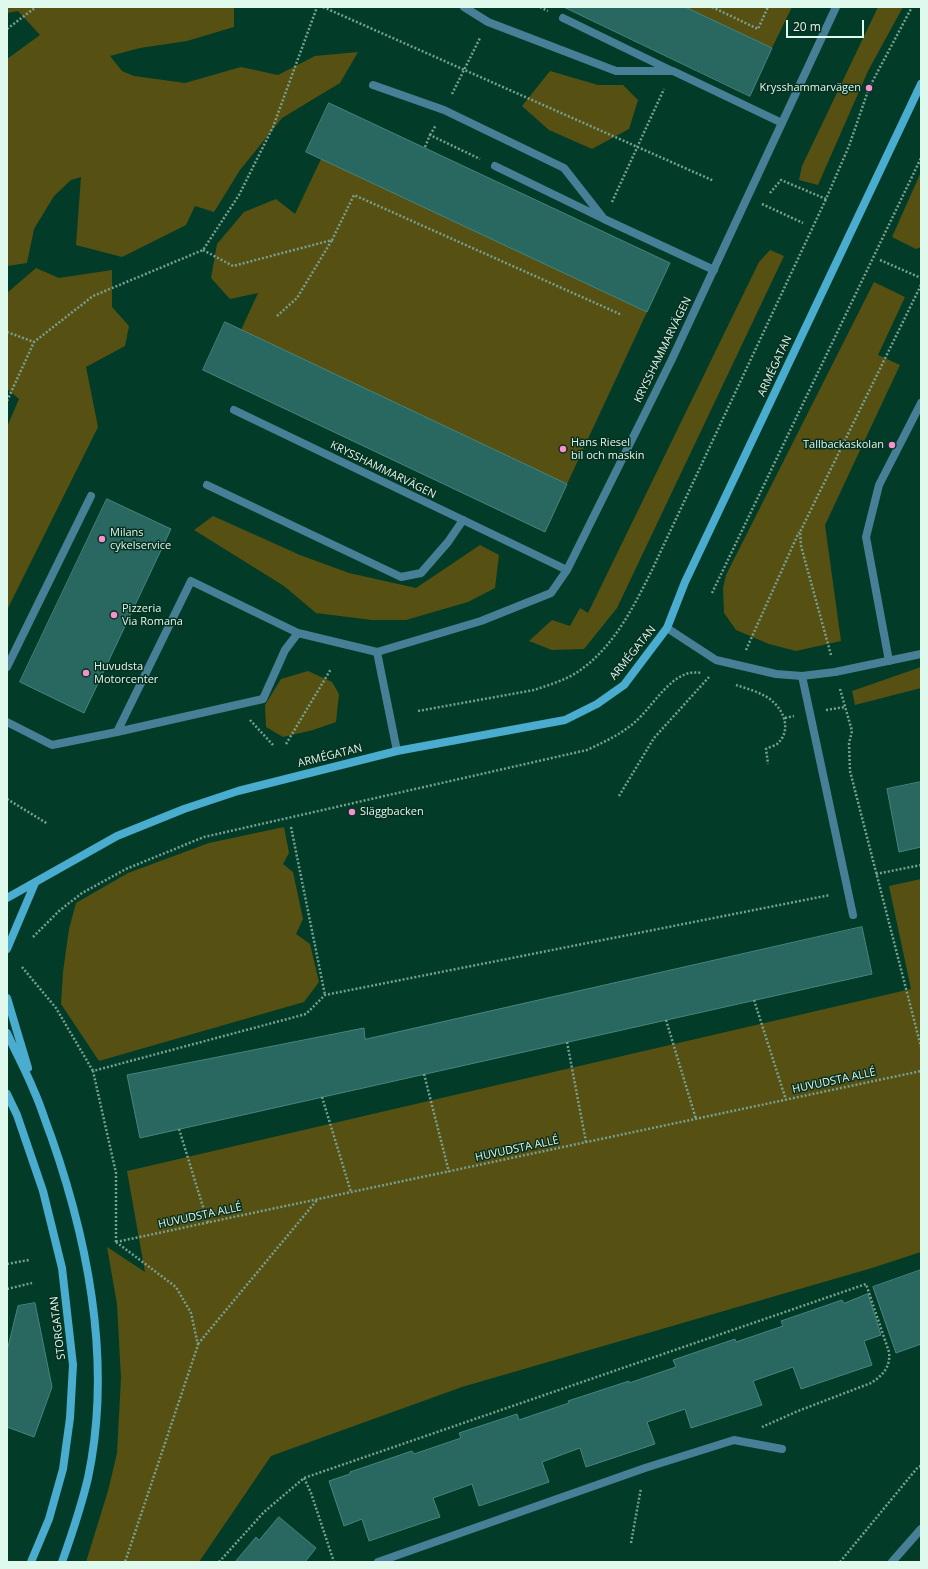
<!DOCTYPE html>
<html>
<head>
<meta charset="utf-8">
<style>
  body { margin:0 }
  #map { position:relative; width:928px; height:1569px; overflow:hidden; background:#023c29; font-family:"Open Sans",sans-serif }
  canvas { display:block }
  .frame { position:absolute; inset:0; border:8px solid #dff9ec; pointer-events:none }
  .scale { position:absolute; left:786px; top:20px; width:78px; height:18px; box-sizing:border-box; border:2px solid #dff9ec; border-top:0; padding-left:5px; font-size:12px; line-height:14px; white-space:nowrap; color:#dff9ec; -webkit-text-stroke:3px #073021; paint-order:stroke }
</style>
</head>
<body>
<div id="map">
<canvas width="928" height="1569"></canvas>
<div class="frame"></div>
<div class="scale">20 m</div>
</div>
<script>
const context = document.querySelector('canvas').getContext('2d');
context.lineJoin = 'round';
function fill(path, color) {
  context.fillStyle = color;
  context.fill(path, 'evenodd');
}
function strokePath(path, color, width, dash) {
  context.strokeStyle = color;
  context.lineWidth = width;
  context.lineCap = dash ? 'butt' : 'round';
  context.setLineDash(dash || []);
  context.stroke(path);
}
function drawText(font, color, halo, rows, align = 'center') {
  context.font = font + ' "Open Sans",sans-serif';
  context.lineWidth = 3;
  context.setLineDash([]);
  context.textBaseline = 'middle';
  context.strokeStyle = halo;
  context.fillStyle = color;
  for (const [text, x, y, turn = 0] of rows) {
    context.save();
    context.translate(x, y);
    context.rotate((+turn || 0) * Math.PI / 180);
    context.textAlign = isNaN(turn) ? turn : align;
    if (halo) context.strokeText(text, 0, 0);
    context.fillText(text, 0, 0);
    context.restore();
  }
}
fill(new Path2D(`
  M7 7H234V27L187 41 140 48 110 56 122 71 134 76 185 83 241 67 278 75 315 56 358 52 340 83 282 118 240 170 214 212 195 206 186 225 122 257 76 245 81 177 71 180 54 196 34 229 27 263 7 266V59L40 35 18 11 7 13Z
  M685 7H792L772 48Z
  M878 7H903L868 71 818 185 799 180 802 166Z
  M550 71 598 85H623L638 100 629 129 592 149 549 130 522 106Z
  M321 159 647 312 567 484 241 330 258 293 230 299 211 278 217 244 244 212 276 199 295 214Z
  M921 172V247L916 249 892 237Z
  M770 250 784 256 617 608 584 649 552 650 529 641 552 620 570 626 580 608 588 613 759 262Z
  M36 268 59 278 112 270V307L129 326 125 346 86 367 98 427 7 610V427L19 399 7 389V293Z
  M874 282 905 297 878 355 900 365 825 525 841 641 796 651 769 644 736 630 724 613 723 588 726 575Z
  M213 516 300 555 349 573 416 588 480 545 499 555 495 588 468 602 406 620H372L316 613 284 586 194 530Z
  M921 667V688L855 705 852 691Z
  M308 671 332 682 339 694 336 722 313 730 283 737 266 727 265 705 281 679Z
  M284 827 289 853 283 864 293 872 303 919 296 934 310 944 319 982 304 1002 99 1061 61 1004 63 972 69 929 76 903 128 873 209 843Z
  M921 879V1252L872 1268 462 1387 271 1456 199 1562H86L108 1491 117 1453 121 1378 117 1304 107 1247 145 1272 127 1171 911 989 889 886Z`), '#565012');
const building = new Path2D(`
  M564 7H685L772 48 750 96Z
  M329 103 670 263 647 312 306 152Z
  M225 322 567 484 545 532 203 370Z
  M107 499 171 529 84 713 20 682Z
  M921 782V847L899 852 887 789Z
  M862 927 872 974 140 1138 127 1075 364 1028 365 1039Z
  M921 1270V1344L896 1353 873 1287Z
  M868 1294 881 1335 864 1341 872 1365 801 1389 793 1367 753 1381 762 1405 691 1428 685 1409 647 1422 655 1444 586 1467 580 1448 542 1462 549 1482 479 1506 472 1484 433 1498 440 1517 369 1541 362 1519 344 1526 329 1481 350 1474V1472L412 1451 414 1454 461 1438 459 1433 517 1414 519 1420 569 1403 568 1401 629 1381V1383L676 1367 673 1360 735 1339 736 1342 783 1326 781 1321 842 1300 844 1303Z
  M35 1303 52 1387 34 1437 7 1427V1351L18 1306Z
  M279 1517 316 1548 305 1562H235L256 1537 259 1540Z`);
fill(building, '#286860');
strokePath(building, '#47857d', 1);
strokePath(new Path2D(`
  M323 7 714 181
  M540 7 548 11
  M712 7 758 29 768 7
  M7 29 36 7
  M452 94 480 38
  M430 135 436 125
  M425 147 430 135 480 159
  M770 193 781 180 826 199 849 146 869 88 912 7
  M612 202 664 89
  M762 204 803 223
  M203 250 233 266 332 240 354 195 622 315
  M880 260 921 278
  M277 316 297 298 332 240
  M7 332 34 342
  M7 401 34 342 93 296 203 250 239 195 273 127 317 7
  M712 593 921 158
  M746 650 799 532
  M831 655 801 546 800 532 921 285
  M736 685C745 688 756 691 765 696 782 705 794 729 777 744 774 746 769 747 766 749L768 764
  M840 689 852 731 849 743 850 771 921 1047
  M826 710 845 707
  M418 711 534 690C549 685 566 680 579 671 614 647 634 606 652 570L826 199
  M785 718 794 716
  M250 720 273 745
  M286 744 331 669
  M619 796 654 738 709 677
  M7 799 48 824
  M291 827 325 995
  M876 874 921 865
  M33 937 59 911 82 893 126 869 204 837 587 750C604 742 620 735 635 722 653 707 673 667 701 673
  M22 967 56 1008 93 1071
  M754 1000 786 1100
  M666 1020 696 1119
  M567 1042 586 1142
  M424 1074 449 1172
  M322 1097 351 1192
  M179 1129 208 1223
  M116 1242V1173L93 1071 306 1014 325 995 830 895
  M116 1242 921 1071
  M116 1242 176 1287 191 1313 198 1345 125 1562
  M7 1264 29 1260
  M7 1289 32 1283
  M198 1344 317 1200
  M304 1478 311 1493 334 1562
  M631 1543 641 1488
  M219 1562 264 1512 304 1478 866 1284 889 1352C891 1367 882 1376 871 1383L798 1411 762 1427
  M840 1562 918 1467 921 1466`), '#77a090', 2.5, [2, 2]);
strokePath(new Path2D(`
  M464 7 488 22 616 71H673L782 123
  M563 18 670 70
  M373 85 444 110 564 168 604 219 714 270
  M495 166 602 218
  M207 485 401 577 421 573 448 542 463 520
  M889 661 866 537 879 485 921 403
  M7 667 91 496
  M802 676 853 915
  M7 722 52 745 117 732 263 699 285 650 298 633
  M117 732 191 581 298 633 377 652
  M378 1562 645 1468 734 1440 782 1449`), '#478096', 8);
strokePath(new Path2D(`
  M234 410 567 570
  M667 628 716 660 776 674 802 676 835 672 921 654
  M397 751 377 652 481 621 551 593 567 570 672 359 836 7
  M892 1562 921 1529`), '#478096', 8);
strokePath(new Path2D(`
  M7 898 117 836 184 809 238 791 397 751 565 720 597 704 624 685 667 628 685 582 921 84
  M7 949 35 883
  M7 998 28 1068
  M7 1033C16 1053 26 1071 34 1091 41 1106 45 1121 51 1136 89 1244 112 1365 88 1478 81 1507 72 1534 62 1562
  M7 1094 17 1115 43 1191 62 1268 73 1365 70 1418 63 1469 49 1519 31 1562`), '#4aaccf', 8);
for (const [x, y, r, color] of [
  [869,88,4,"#f790cd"],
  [892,445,4,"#f790cd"],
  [563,449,4,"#f790cd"],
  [102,539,4,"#f790cd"],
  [114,615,4,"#f790cd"],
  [86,673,4,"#f790cd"],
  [352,812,4,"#f790cd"]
]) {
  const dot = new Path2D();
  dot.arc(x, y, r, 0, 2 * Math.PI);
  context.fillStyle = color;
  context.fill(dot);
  strokePath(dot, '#073021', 1.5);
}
drawText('11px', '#dff9ec', '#073021', [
  ["Krysshammarvägen",861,88,"right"],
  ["Hans Riesel",571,443],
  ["bil och maskin",571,456],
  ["Tallbackaskolan",884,445,"right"],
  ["Milans",110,533],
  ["cykelservice",110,546],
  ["Pizzeria",122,609],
  ["Via Romana",122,622],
  ["Huvudsta",94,667],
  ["Motorcenter",94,680],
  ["Släggbacken",360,812]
], 'left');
drawText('11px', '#dff9ec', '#073021', [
  ["KRYSSHAMMARVÄGEN",663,350,-64],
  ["ARMÉGATAN",775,366,-65],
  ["KRYSSHAMMARVÄGEN",383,470,26],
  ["ARMÉGATAN",633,653,-51],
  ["ARMÉGATAN",330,756,-14],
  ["HUVUDSTA ALLÉ",834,1081,-12],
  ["HUVUDSTA ALLÉ",517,1149,-12],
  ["HUVUDSTA ALLÉ",200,1216,-12],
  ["STORGATAN",58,1328,-97]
]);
</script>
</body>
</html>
